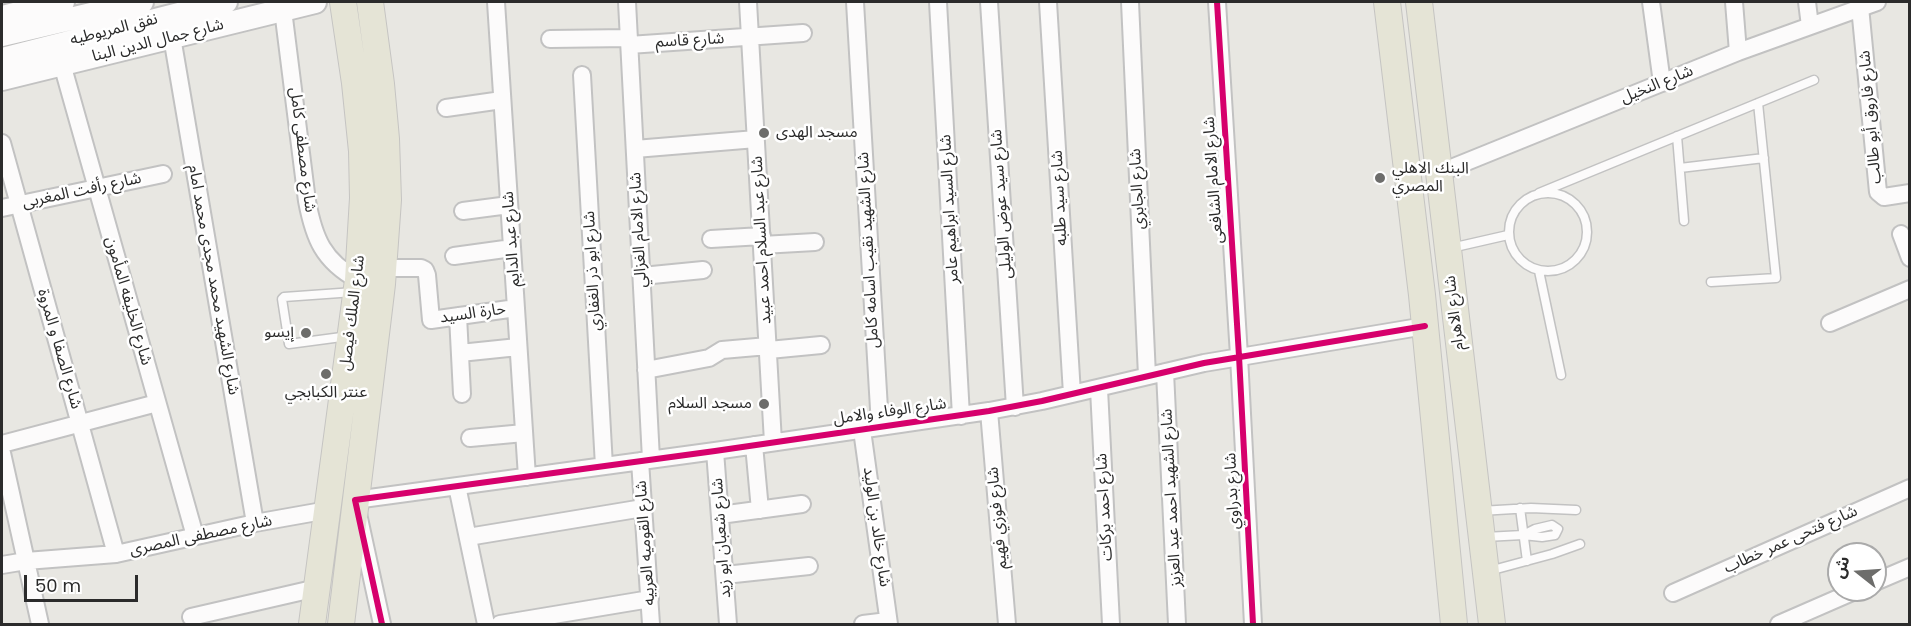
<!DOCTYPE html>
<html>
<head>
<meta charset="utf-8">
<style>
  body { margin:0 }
  #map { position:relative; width:1911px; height:626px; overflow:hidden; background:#e8e7e2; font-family:Poppins,"Noto Sans Arabic",sans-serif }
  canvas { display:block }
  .frame { position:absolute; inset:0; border:3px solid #2b2b2b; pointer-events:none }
  .north { position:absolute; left:1827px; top:542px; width:60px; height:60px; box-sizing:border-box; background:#fff; border:2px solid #aaa; border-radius:50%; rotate:287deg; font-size:16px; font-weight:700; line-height:24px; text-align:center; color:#2b2b2b }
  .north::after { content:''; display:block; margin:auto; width:21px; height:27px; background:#6d6d6b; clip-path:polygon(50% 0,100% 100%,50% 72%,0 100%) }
  .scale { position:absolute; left:24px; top:575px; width:114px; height:27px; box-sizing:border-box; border:3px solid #2b2b2b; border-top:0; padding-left:8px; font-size:18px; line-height:21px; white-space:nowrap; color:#2b2b2b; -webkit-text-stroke:4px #fff; paint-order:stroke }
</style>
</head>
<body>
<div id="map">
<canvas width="1911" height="626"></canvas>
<div class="frame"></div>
<div class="north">ش</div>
<div class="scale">50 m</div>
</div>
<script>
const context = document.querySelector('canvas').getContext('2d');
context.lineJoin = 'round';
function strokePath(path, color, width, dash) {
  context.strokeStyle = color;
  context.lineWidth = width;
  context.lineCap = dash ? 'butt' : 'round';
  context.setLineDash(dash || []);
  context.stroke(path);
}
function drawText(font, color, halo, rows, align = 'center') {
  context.font = font + ' Poppins,"Noto Sans Arabic",sans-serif';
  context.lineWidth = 5;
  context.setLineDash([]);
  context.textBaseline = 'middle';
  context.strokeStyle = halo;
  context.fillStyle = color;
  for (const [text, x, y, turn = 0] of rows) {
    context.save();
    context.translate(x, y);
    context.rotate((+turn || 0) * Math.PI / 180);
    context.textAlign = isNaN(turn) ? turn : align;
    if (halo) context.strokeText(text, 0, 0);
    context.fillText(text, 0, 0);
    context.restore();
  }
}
const lane = new Path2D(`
  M1677 136 1684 221
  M1680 168 1764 158
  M1509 232a39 39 0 1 1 78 0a39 39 0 1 1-78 0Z
  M1539 193 1814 80
  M1451 248 1508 235
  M1539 271 1561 375
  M1711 282 1776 278 1758 103
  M349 336 289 344 282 299 284 297 354 292
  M1520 508 1527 561
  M1480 511 1531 508 1576 510
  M1552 525 1558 529 1555 535 1542 537 1523 535 1535 529Z
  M1485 537 1523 535
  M1489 571 1552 554 1580 544`);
const street = new Path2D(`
  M282 2 307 201C314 238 323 261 358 280
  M496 2 527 477
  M627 2 651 459
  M748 2 773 442
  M855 2 880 426
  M938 2 961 416
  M989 2 1015 407
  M1048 2 1072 394
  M1130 2 1147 376
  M1217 2 1239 356 1253 624
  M1651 2 1662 83
  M1734 2 1738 52
  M1807 2 1810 26
  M1860 7 1878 192 1884 197 1910 193
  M172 37 255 523
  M550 39 629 38
  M629 45 803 33
  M62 64 195 536
  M582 75 604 466
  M446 108 502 100
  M2 143 116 554
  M635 149 756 139
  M1439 173 1738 52 1877 2
  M2 208 163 174
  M463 211 509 205
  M1901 234 1910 258
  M711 239 762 236
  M762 245 815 242
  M454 256 512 248
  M383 268H421L425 270 427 275 431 320 516 308
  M642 276 703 270
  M458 316 462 394
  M1830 323 1910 289
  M769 350 821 345
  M460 353 518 347
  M646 370 709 358 722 350 768 346
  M1165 372 1177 624
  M1099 389 1111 624
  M989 411 1007 624
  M862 430 889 624
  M470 438 524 433
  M2 444 157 403
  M754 445 760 510
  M715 451 728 624
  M2 453 40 624
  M640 461 651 624
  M457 486 486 624
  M720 515 802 504
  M468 537 643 508
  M2 565 26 561 116 554 255 523 328 510
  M725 575 809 566
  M1875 582 1910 567
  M1673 593 1910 488
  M191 617 317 588
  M382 624 355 500 715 451 989 411 1042 401 1204 363 1425 326
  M500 624 650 599
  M863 624 888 621
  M1779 624 1857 590`);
const secondary = new Path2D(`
  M2 17 63 2
  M2 35 142 2
  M2 59 226 2
  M2 79 315 2`);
const primary = new Path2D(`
  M1387 2 1422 295 1454 624
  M1419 2 1492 624
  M312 624 358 280 363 198 362 151 355 83 343 2
  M341 624 382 284 388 200 386 139 381 84 370 2`);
strokePath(lane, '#c2c2c2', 11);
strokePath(street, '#c2c2c2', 20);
strokePath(secondary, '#c2c2c2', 26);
strokePath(primary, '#c5c4c2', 28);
strokePath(lane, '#fcfbfb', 8);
strokePath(street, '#fcfbfb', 16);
strokePath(secondary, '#fcfbfb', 22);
strokePath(primary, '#e5e4d6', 26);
strokePath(new Path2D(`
  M1217 2 1239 356 1253 624
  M382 624 355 500 715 451 989 411 1042 401 1204 363 1425 326`), '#d6006c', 6);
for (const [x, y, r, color] of [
  [764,133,6,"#6d6d6b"],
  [1380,178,6,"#6d6d6b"],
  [306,333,6,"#6d6d6b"],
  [326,374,6,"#6d6d6b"],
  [764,404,6,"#6d6d6b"]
]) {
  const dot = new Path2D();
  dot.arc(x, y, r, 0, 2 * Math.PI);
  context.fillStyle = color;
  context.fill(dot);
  strokePath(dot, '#fff', 2);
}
drawText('16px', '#2b2b2b', '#fff', [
  ["نفق المريوطيه",114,30,-14],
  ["شارع جمال الدين البنا",158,41,-14],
  ["شارع قاسم",690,41,-3],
  ["شارع النخيل",1657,85,-22],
  ["شارع فاروق أبو طالب",1871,117,-95],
  ["شارع مصطفى كامل",302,150,83],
  ["شارع الامام الشافعى",1214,180,-94],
  ["شارع الجابري",1138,189,-93],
  ["شارع رأفت المغربى",82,191,-12],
  ["شارع سيد طلبه",1060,198,-93],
  ["شارع سيد عوض الوليلى",1002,204,-94],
  ["شارع السيد ابراهيم عامر",950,209,-93],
  ["شارع الامام الغزالي",639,230,-93],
  ["شارع عبد الدايم",512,239,-94],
  ["شارع عبد السلام احمد عبيد",762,240,-93],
  ["شارع الشهيد نقيب اسامه كامل",869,250,-93],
  ["شارع ابو ذر الغفاري",593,271,-93],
  ["شارع الشهيد محمد مجدى محمد امام",213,280,80],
  ["شارع الخليفه المأمون",128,301,74],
  ["شارع الملك فيصل",353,313,-83],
  ["شارع الاهرام",1455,313,-97],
  ["حارة السيد",473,314,-8],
  ["شارع الصفا و المروة",59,349,74],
  ["شارع الوفاء والامل",890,412,-8],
  ["شارع بدراوي",1233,491,-93],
  ["شارع الشهيد احمد عبد العزيز",1172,498,-93],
  ["شارع احمد بركات",1105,507,-93],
  ["شارع فوزي فهيم",998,518,-95],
  ["شارع خالد بن الوليد",876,527,82],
  ["شارع مصطفى المصرى",201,536,-12],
  ["شارع شعبان ابو زيد",722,538,-94],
  ["شارع فتحى عمر خطاب",1791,540,-24],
  ["شارع القوميه العربيه",646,543,-94]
]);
drawText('16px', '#2b2b2b', '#fff', [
  ["مسجد الهدى",776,133],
  ["البنك الاهلي",1392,169],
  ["المصري",1392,187],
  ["إيسو",294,333,"right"],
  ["عنتر الكبابجي",326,393,"center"],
  ["مسجد السلام",752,404,"right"]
], 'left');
</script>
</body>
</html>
